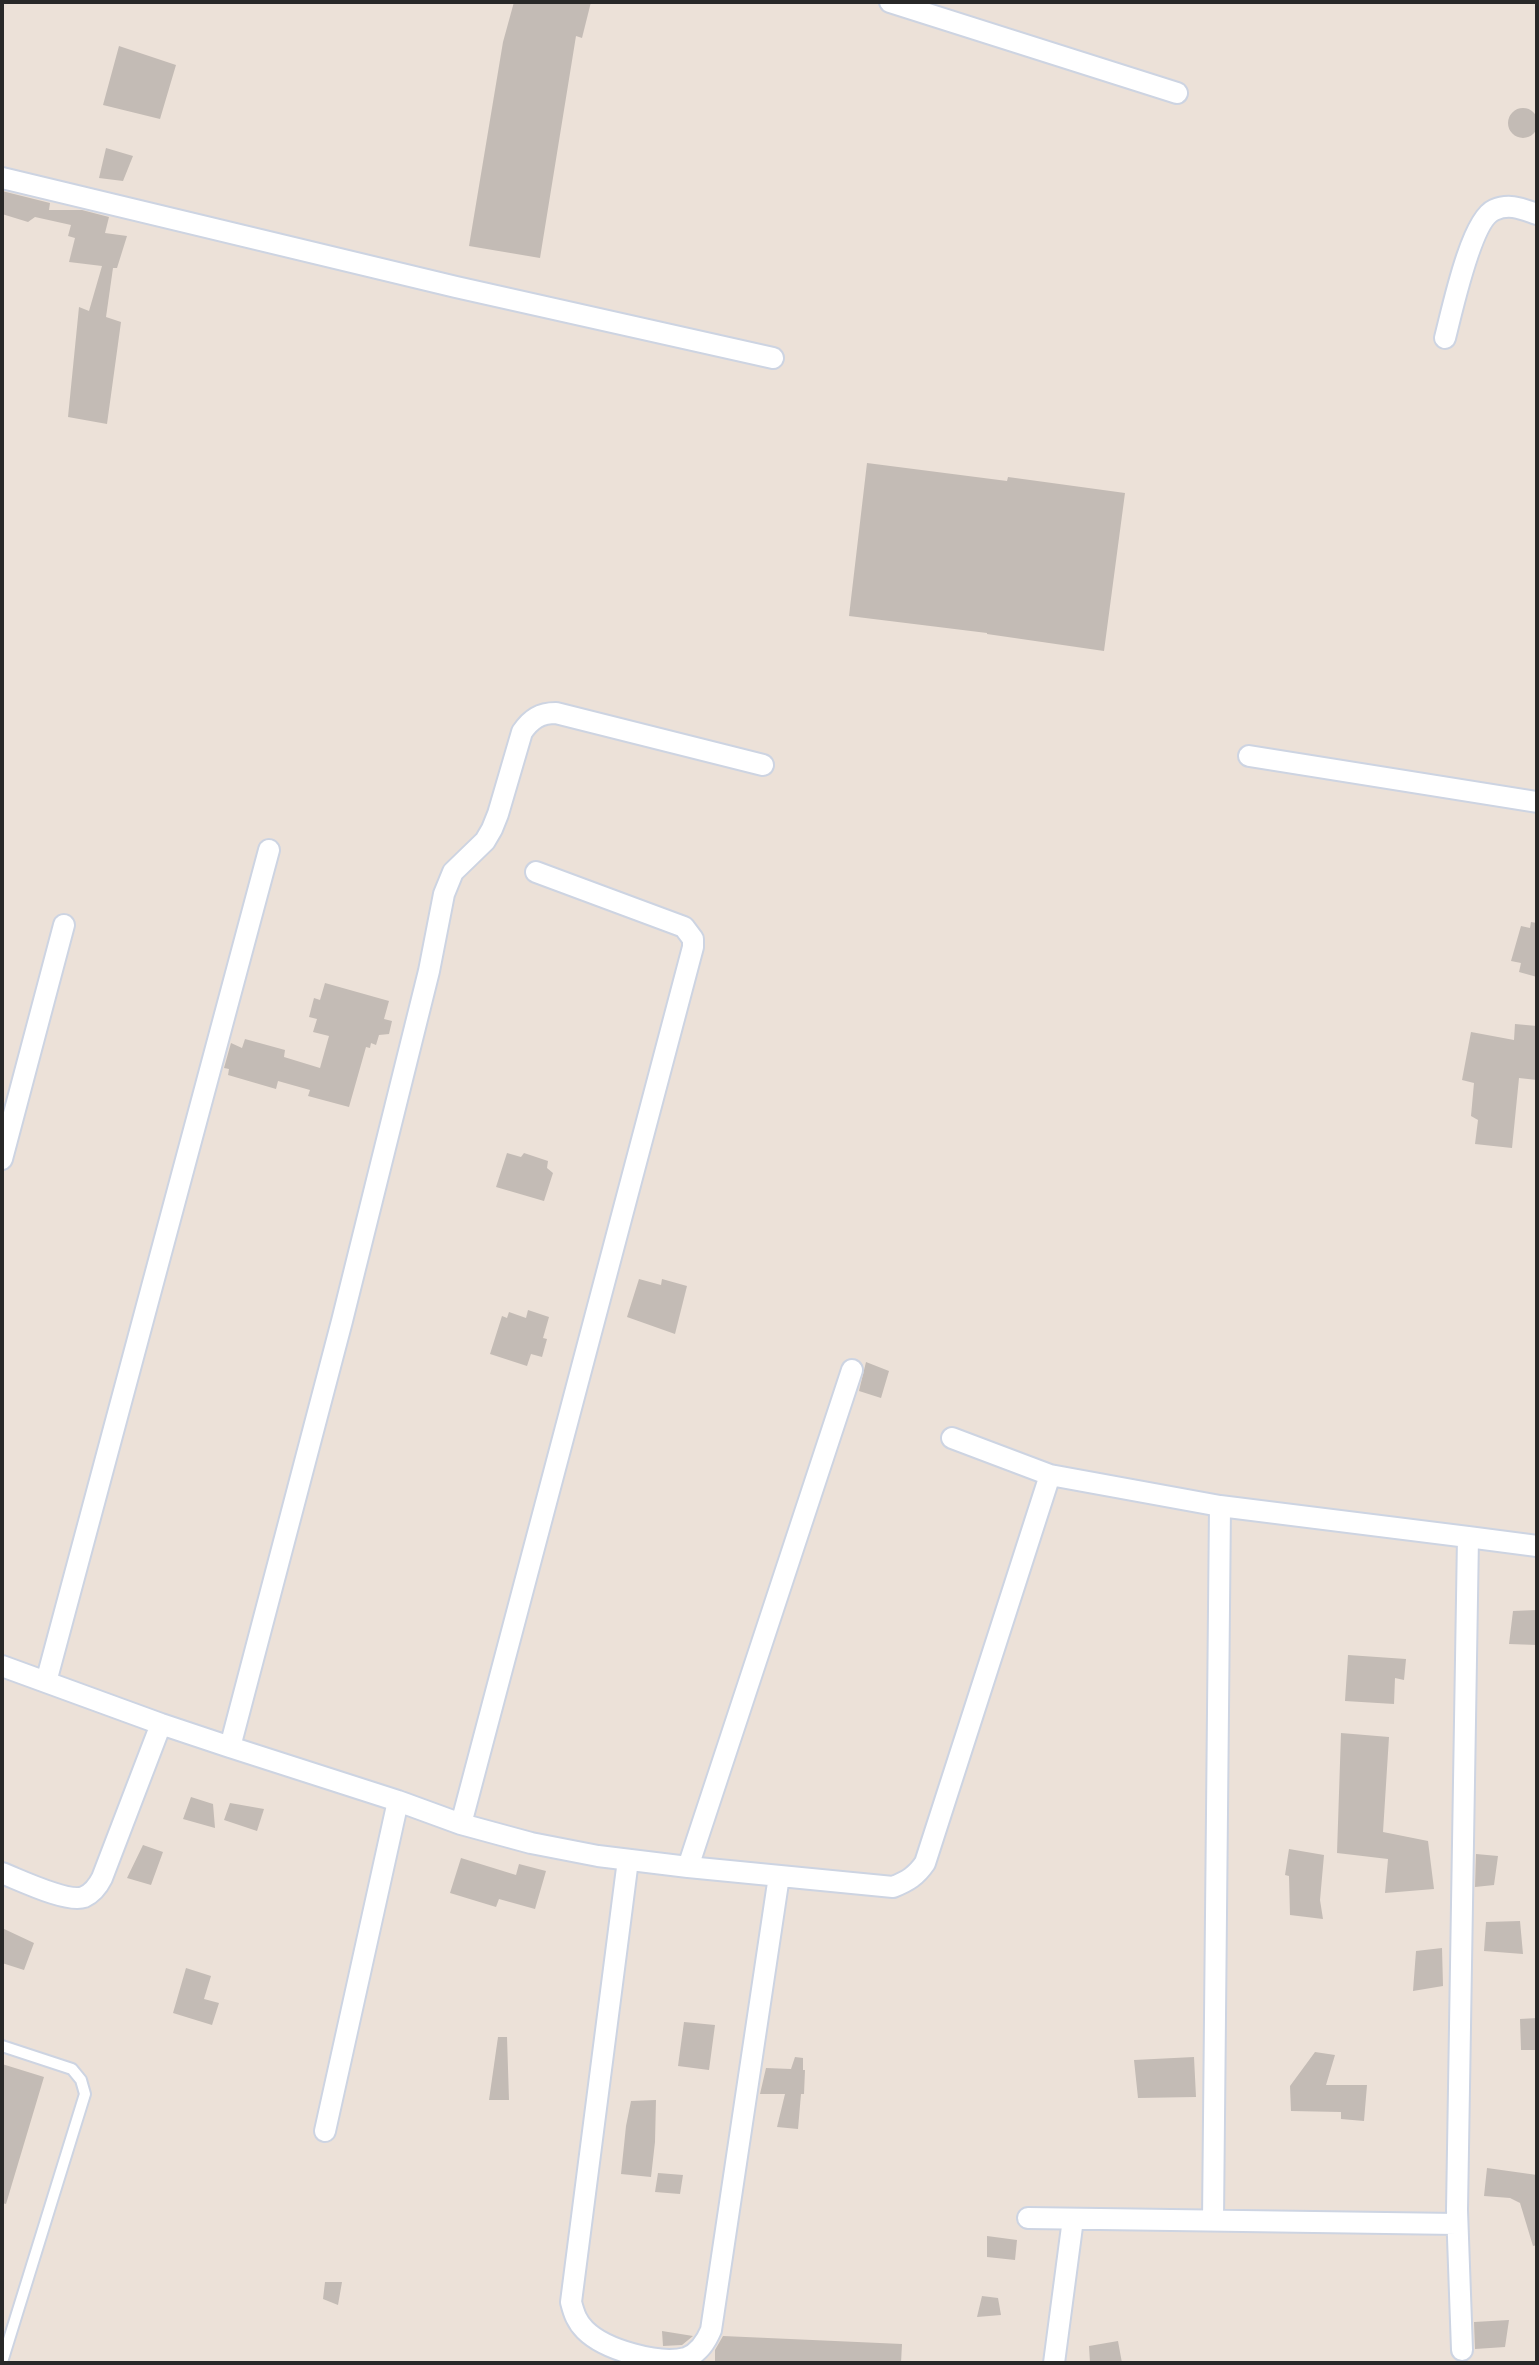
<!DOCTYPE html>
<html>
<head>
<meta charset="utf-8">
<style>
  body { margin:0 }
  #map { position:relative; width:1539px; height:2365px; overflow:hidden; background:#ece1d8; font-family:Overpass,sans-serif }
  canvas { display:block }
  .frame { position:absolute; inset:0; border:4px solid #282828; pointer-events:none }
</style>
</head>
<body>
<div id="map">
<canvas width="1539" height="2365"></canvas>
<div class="frame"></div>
</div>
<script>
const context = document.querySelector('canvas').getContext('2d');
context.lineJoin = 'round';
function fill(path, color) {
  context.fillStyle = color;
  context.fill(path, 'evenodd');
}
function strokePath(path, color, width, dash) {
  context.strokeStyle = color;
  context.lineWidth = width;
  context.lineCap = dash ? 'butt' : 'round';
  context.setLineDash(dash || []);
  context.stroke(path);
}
fill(new Path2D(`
  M514 2H591L582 38 576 36 540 258 469 246 503 42Z
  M119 46 176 65 160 119 103 105Z
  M1508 123a15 15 0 1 1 30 0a15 15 0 1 1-30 0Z
  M106 148 133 156 123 181 99 178Z
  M2 191 50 203 49 210H82L109 217 105 233 127 236 117 268H113L106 317 121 322 107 424 68 417 79 307 89 311 102 266 69 262 75 238 68 236 71 225 35 217 28 222 2 214Z
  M867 463 1007 481 1008 477 1125 493 1104 651 987 634V633L849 616Z
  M1531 922 1537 923V977L1519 972 1521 963 1511 961 1521 926 1530 928Z
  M325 983 389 1001 384 1019 392 1021 389 1034 379 1035 376 1045 371 1043 370 1048 366 1047 349 1107 308 1096 310 1090 278 1081 276 1089 228 1075 229 1069 224 1068 231 1043 242 1048 245 1039 285 1050 284 1057 320 1068 329 1036 313 1032 317 1019 309 1017 314 998 320 1000Z
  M1515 1024 1537 1026V1080L1519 1078 1512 1148 1475 1144 1478 1120 1471 1116 1474 1083 1462 1080 1471 1032 1514 1040Z
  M507 1153 521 1157 524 1153 548 1161 547 1168 553 1173 544 1201 496 1187Z
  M639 1279 661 1285 662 1279 687 1286 675 1334 627 1317Z
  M528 1310 549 1317 543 1338 547 1339 542 1357 531 1354 527 1366 490 1354 502 1316 507 1318 509 1312 526 1318Z
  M866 1362 889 1371 881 1398 859 1391Z
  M1537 1610V1645L1509 1644 1513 1611Z
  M1348 1655 1406 1659 1404 1680 1395 1678 1394 1704 1345 1701Z
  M1341 1733 1389 1737 1383 1832 1428 1841 1434 1889 1385 1893 1388 1859 1337 1853Z
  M191 1797 213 1804 215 1828 183 1819Z
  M230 1803 264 1809 257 1831 224 1820Z
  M143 1845 163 1852 151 1885 127 1878Z
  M1289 1849 1324 1855 1320 1900 1323 1919 1290 1915 1289 1876 1285 1875Z
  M1476 1854 1498 1856 1494 1885 1475 1887Z
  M461 1858 516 1875 519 1864 546 1871 535 1909 499 1899 496 1907 450 1893Z
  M1520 1921 1523 1954 1484 1951 1486 1922Z
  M2 1928 34 1943 24 1970 2 1963Z
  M1442 1948 1443 1986 1413 1991 1416 1951Z
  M186 1968 211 1976 204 1999 219 2003 212 2025 173 2013Z
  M1537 2018V2050H1521L1520 2019Z
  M684 2022 715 2025 709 2070 678 2066Z
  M498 2037H507L509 2100H489Z
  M1315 2052 1335 2055 1326 2085H1367L1364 2121 1341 2119V2112L1291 2111 1290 2086Z
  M795 2057 803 2058V2070H805L804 2094H801L798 2129 777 2127 785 2094H760L766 2068 791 2069Z
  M1194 2057 1196 2097 1138 2098 1134 2060Z
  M2 2064 44 2077 6 2204 2 2203Z
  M656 2100 655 2142 651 2177 621 2174 626 2126 631 2101Z
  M1487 2168 1537 2175V2245L1533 2246 1520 2203 1510 2198 1484 2196Z
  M658 2173 683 2175 680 2194 655 2192Z
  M987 2236 1017 2240 1015 2260 987 2257Z
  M325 2282H342L338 2305 323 2299Z
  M982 2296 998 2298 1001 2315 977 2317Z
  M1509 2320 1505 2347 1475 2349 1474 2322Z
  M662 2331 693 2336 682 2345 663 2346Z
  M723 2336 902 2344 901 2363H715V2350Z
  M1118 2341 1122 2363H1090L1089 2346Z`), '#c3bbb5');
const lane = new Path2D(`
  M2 2046 72 2069 81 2080 85 2094 2 2362`);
const street = new Path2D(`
  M890 2 1177 93
  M2 178 456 287 773 358
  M1445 338C1452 311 1471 220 1494 210 1510 203 1522 209 1537 214
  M1249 756 1537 802
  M2 1159 64 925
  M1050 1475 1220 1506 1468 1537 1457 2210 1462 2350
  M1468 1537 1537 1546
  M2 1666 161 1724 230 1747 342 1321 429 971 444 894 453 872 485 841 492 829 498 814 522 732C531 719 540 713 556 713L763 765
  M46 1682 269 850
  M230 1747 398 1801 461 1824 531 1843 598 1856 688 1867 893 1887C908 1881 916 1876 925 1863L1050 1475 952 1438
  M461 1824 693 947V939L684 927 536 872
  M628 1860 571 2302C574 2314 577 2322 585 2330 605 2350 659 2365 686 2358 699 2353 706 2342 711 2330L779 1876
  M688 1867 852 1370
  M2 1873C20 1880 67 1903 84 1897 93 1893 98 1886 102 1878L161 1724
  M325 2131 398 1801
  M1028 2218 1457 2224
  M1213 2220 1220 1506
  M1054 2363 1073 2219`);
strokePath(lane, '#cdd4e2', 14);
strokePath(street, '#cdd4e2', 24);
strokePath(lane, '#fff', 10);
strokePath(street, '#fff', 20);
</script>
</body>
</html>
